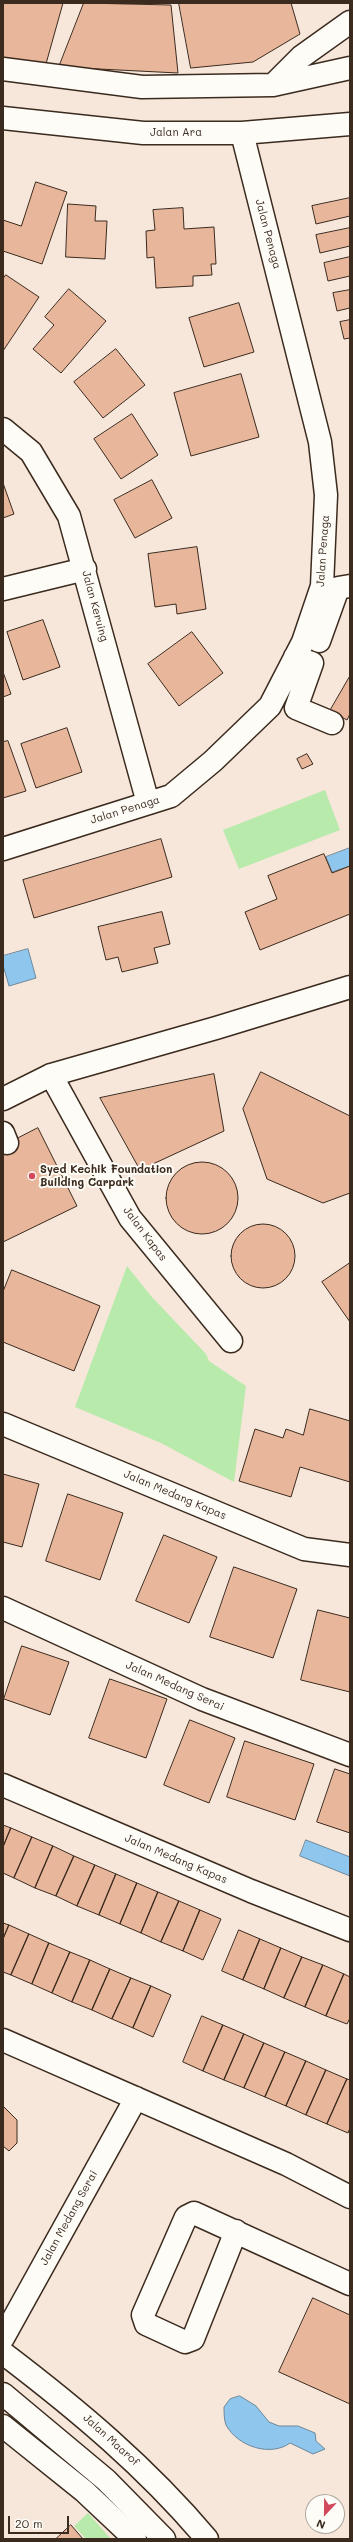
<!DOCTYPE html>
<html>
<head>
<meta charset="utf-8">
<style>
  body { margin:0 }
  #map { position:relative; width:353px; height:2542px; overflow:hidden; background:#f7e7db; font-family:Mali,sans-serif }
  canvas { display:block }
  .frame { position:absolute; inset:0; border:4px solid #3b2a1e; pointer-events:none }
  .north { position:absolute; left:305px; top:2494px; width:40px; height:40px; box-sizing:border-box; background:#fdfcf7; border:1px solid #afa8a0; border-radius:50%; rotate:202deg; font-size:11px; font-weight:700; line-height:16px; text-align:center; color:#3b2a1e }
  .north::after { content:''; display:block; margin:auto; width:14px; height:18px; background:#d1495b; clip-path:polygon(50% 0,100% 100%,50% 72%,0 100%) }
  .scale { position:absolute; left:8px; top:2516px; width:61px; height:18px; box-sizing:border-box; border:2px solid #3b2a1e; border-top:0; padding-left:5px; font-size:12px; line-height:14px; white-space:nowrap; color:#3b2a1e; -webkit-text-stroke:3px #fdfcf7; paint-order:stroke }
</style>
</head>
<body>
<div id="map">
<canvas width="353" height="2542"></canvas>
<div class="frame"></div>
<div class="north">N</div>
<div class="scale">20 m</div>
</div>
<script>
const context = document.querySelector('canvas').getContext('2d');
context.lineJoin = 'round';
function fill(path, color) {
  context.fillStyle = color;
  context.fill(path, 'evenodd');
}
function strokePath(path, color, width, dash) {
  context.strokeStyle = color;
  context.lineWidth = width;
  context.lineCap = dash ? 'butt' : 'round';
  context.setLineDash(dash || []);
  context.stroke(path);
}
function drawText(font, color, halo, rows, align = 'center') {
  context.font = font + ' Mali,sans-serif';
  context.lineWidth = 4;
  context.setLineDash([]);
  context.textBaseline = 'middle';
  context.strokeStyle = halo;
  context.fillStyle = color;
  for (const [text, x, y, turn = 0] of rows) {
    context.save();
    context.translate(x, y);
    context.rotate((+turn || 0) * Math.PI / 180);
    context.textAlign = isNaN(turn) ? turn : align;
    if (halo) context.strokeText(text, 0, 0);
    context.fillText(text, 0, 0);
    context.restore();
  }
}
fill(new Path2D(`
  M325 790 340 830 239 869 223 830Z
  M127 1266 151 1296 206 1354 209 1361 246 1386 234 1482 161 1443 75 1407Z
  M88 2513 111 2539H86L74 2526Z`), '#b7eaab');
const water = new Path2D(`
  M350 848V866L332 872 326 857Z
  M28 949 36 978 9 986 3 965V956Z
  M306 1840 350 1857V1876L300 1856Z
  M240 2396 256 2406 269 2422 279 2426H298L315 2433 316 2441 325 2449 313 2454 290 2443C271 2457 238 2447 226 2425 224 2420 224 2412 224 2407L230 2399Z`);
fill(water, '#8fc6ed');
strokePath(water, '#6d889a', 1);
const building = new Path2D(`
  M3 3H63L44 71 3 59Z
  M84 3 171 5 178 73 59 67Z
  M179 3H291L300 34 253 62 191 68Z
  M36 182 67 192 42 264 3 251V220L21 226Z
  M350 198V216L316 224 312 206Z
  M68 204 96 206 95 221H107L105 259 66 257Z
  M183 208 184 229 214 227 216 264H211L212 275 193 276V286L156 288 154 257 147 258 146 231 155 230 153 210Z
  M350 228V246L320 253 316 235Z
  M350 257V276L328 281 324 263Z
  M6 275 39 297 3 351V279Z
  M69 289 106 321 61 373 33 349 54 325 45 317Z
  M350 290V308L337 311 333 293Z
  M239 303 254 352 204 367 189 318Z
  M350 320V338L344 339 340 322Z
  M116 349 145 385 103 418 74 382Z
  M241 374 259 437 191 456 174 393Z
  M132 414 158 455 121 479 94 439Z
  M152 480 172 518 135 538 114 500Z
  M3 483 14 514 3 518Z
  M197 547 206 609 177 614 176 604 155 607 148 554Z
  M43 620 60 667 23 680 7 632Z
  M192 632 223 673 179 706 148 664Z
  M3 672 11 694 3 697Z
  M350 676V714L347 720 330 711Z
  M67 728 82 772 36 788 21 744Z
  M8 741 26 791 3 798V742Z
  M307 754 313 764 302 769 297 759Z
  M161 839 172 877 34 918 23 880Z
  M324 854 332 873 350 866V914L260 950 245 912 277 899 268 876Z
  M162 912 170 944 154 948 158 963 122 972 118 957 106 960 98 927Z
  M261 1072 350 1116V1193L323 1203 267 1179 243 1109Z
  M214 1074 224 1131 140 1170 100 1098Z
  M38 1128 77 1206 3 1242V1146Z
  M166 1198a36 36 0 1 1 72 0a36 36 0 1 1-72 0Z
  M231 1256a32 32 0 1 1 64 0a32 32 0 1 1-64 0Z
  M350 1263V1322L322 1282Z
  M12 1270 100 1306 74 1371 3 1342V1292Z
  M310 1409 350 1421V1482L300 1467 291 1497 239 1481 255 1429 283 1438 286 1429 303 1435Z
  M3 1474 39 1484 22 1547 3 1542Z
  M68 1494 123 1513 100 1580 46 1561Z
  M164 1535 217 1557 189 1623 136 1601Z
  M234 1567 297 1589 273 1658 210 1637Z
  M318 1610 350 1618V1692L301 1680Z
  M22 1646 69 1662 50 1715 4 1699Z
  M110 1679 167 1699 146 1758 89 1738Z
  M190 1720 235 1738 209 1803 164 1785Z
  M245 1741 314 1764 295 1820 227 1797Z
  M335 1769 350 1774V1833L317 1822Z
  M3 1825 11 1828 3 1847Z
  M11 1828 32 1837 14 1878 3 1873V1847Z
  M32 1837 53 1846 35 1888 14 1878Z
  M53 1846 74 1856 56 1896 35 1888Z
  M74 1856 95 1865 77 1906 56 1896Z
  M95 1865 116 1874 99 1915 77 1906Z
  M116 1874 137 1883 120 1924 99 1915Z
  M137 1883 158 1892 141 1933 120 1924Z
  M158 1892 179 1901 161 1942 141 1933Z
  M179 1901 200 1910 183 1951 161 1942Z
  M200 1910 221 1919 203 1960 183 1951Z
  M3 1923 9 1925 3 1939Z
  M9 1925 29 1934 11 1975 3 1972V1939Z
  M239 1930 260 1939 243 1980 222 1971Z
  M29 1934 49 1943 32 1984 11 1975Z
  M260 1939 281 1948 264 1989 243 1980Z
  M49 1943 70 1952 52 1993 32 1984Z
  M281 1948 302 1957 284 1998 264 1989Z
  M70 1952 90 1960 72 2002 52 1993Z
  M302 1957 323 1965 305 2007 284 1998Z
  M90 1960 110 1969 92 2010 72 2002Z
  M323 1965 344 1974 326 2016 305 2007Z
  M110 1969 131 1978 112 2019 92 2010Z
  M344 1974 350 1977V2018L347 2024 326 2016Z
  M131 1978 151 1986 133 2028 112 2019Z
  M151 1986 171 1995 153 2037 133 2028Z
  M202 2016 223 2025 203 2071 183 2062Z
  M223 2025 244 2034 224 2080 203 2071Z
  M244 2034 264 2043 244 2088 224 2080Z
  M264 2043 285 2052 265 2097 244 2088Z
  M285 2052 306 2061 286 2106 265 2097Z
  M306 2061 326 2070 306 2115 286 2106Z
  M326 2070 347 2079 327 2124 306 2115Z
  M347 2079 350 2080V2128L348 2133 327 2124Z
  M3 2106 17 2120V2143L9 2151 3 2146Z
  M313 2298 350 2315V2404L279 2372Z
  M71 2525 83 2539H56Z`);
fill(building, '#e8b69a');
strokePath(building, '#3b2a1e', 1);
const minor = new Path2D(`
  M3 69 142 87 273 85 350 68
  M273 85 301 57 350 22
  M3 118 143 133H242L350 124
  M3 429 31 452 69 516 148 803
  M3 589 85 569
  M319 641 338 588 350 586
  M295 657 312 663 296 708 332 723
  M3 849 171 796 213 761 270 706 303 642 322 586 326 495 320 442 242 133
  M51 1075 130 1218 231 1341
  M3 1099 51 1075 216 1028 350 987
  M3 1133 7 1143
  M3 1424 304 1549 350 1555
  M3 1608 202 1699 350 1755
  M3 1785 251 1891 350 1930
  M3 2040 286 2164 350 2197
  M236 2231 193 2339 185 2342 146 2324 143 2315 186 2217 194 2213 350 2284
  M3 2338 136 2098
  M3 2426 84 2491 135 2539`);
const major = new Path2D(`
  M3 2353C78 2410 146 2467 207 2539
  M3 2394 106 2480 164 2539`);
strokePath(minor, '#3b2a1e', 25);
strokePath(major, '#3b2a1e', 25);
strokePath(minor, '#fdfcf7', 22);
strokePath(major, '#fdfcf7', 22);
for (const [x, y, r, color] of [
  [32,1176,4,"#d1495b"]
]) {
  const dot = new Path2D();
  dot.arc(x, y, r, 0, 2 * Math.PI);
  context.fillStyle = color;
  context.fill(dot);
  strokePath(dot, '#fdfcf7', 1.5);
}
drawText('11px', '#3b2a1e', '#fdfcf7', [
  ["Jalan Ara",176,133],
  ["Jalan Penaga",268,234,75],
  ["Jalan Penaga",323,551,-86],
  ["Jalan Keruing",95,606,75],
  ["Jalan Penaga",125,810,-17],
  ["Jalan Kapas",145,1234,53],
  ["Jalan Medang Kapas",175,1495,23],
  ["Jalan Medang Serai",175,1686,24],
  ["Jalan Medang Kapas",176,1859,23],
  ["Jalan Medang Serai",69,2218,-61],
  ["Jalan Maarof",111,2440,42]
]);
drawText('bold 11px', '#3b2a1e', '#fdfcf7', [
  ["Syed Kechik Foundation",40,1170],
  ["Building Carpark",40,1183]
], 'left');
</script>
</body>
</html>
